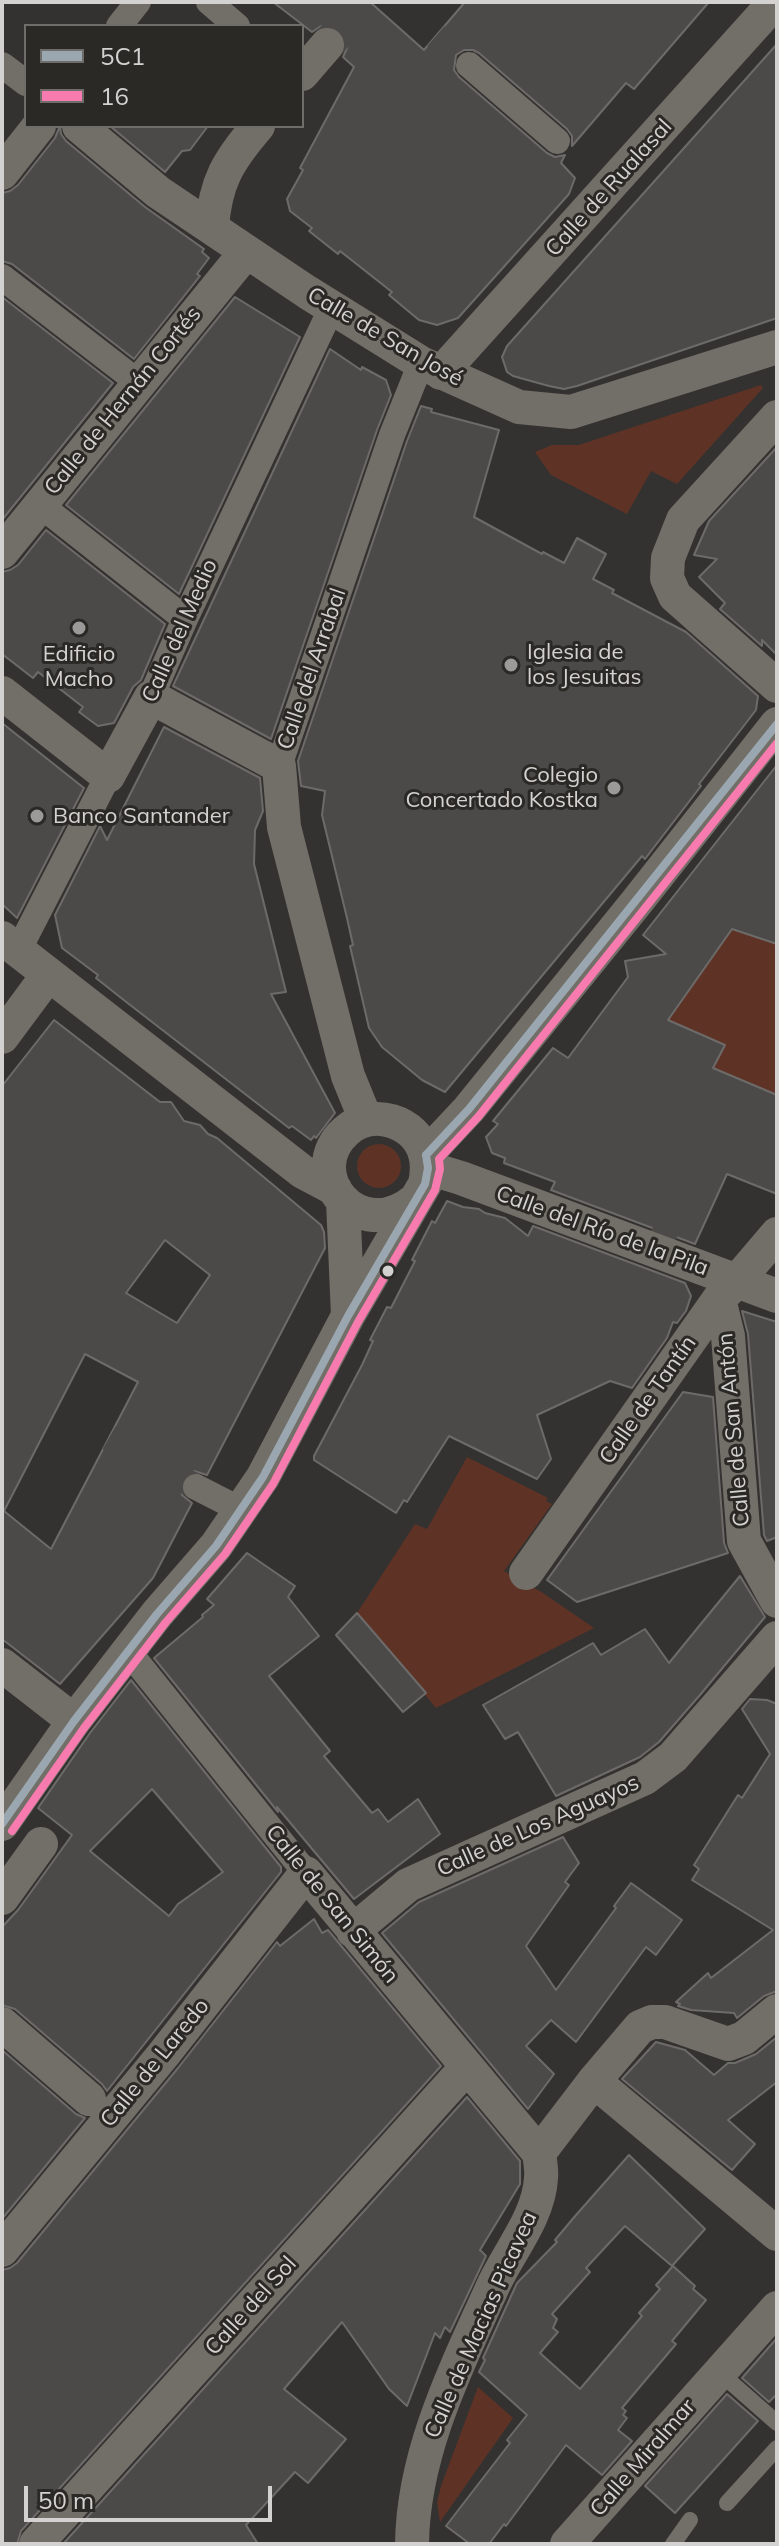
<!DOCTYPE html>
<html>
<head>
<meta charset="utf-8">
<style>
  body { margin:0 }
  #map { position:relative; width:779px; height:2546px; overflow:hidden; background:#343230; font-family:Mulish,sans-serif }
  canvas { display:block }
  .frame { position:absolute; inset:0; border:4px solid #d4d2d0; pointer-events:none }
  .legend { position:absolute; left:24px; top:24px; width:280px; height:104px; box-sizing:border-box; background:#2b2925; border:2px solid #6f6d69; margin:0; padding:10px 14px; list-style:none; font-size:24px; color:#d4d2d0 }
  .legend li { display:flex; align-items:center; gap:16px; height:40px }
  .legend b { width:40px; border:2px solid #6f6d69 }
  .scale { position:absolute; left:24px; top:2486px; width:248px; height:36px; box-sizing:border-box; border:4px solid #d4d2d0; border-top:0; padding-left:10px; font-size:24px; line-height:28px; white-space:nowrap; color:#d4d2d0; -webkit-text-stroke:6px #2b2925; paint-order:stroke }
</style>
</head>
<body>
<div id="map">
<canvas width="779" height="2546"></canvas>
<div class="frame"></div>
<ul class="legend">
<li><b style="height:10px;background:#9ba7b0"></b>5C1</li>
<li><b style="height:10px;background:#f77bae"></b>16</li>
</ul>
<div class="scale">50 m</div>
</div>
<script>
const context = document.querySelector('canvas').getContext('2d');
context.lineJoin = 'round';
function fill(path, color) {
  context.fillStyle = color;
  context.fill(path, 'evenodd');
}
function strokePath(path, color, width, dash) {
  context.strokeStyle = color;
  context.lineWidth = width;
  context.lineCap = dash ? 'butt' : 'round';
  context.setLineDash(dash || []);
  context.stroke(path);
}
function drawText(font, color, halo, rows, align = 'center') {
  context.font = font + ' Mulish,sans-serif';
  context.lineWidth = 6;
  context.setLineDash([]);
  context.textBaseline = 'middle';
  context.strokeStyle = halo;
  context.fillStyle = color;
  for (const [text, x, y, turn = 0] of rows) {
    context.save();
    context.translate(x, y);
    context.rotate((+turn || 0) * Math.PI / 180);
    context.textAlign = isNaN(turn) ? turn : align;
    if (halo) context.strokeText(text, 0, 0);
    context.fillText(text, 0, 0);
    context.restore();
  }
}
fill(new Path2D(`
  M761 385 763 388 677 484 651 471 627 514 551 475 535 452 552 445H579Z
  M669 909 777 944V1091L771 1101 763 1089 735 1077 723 1100 701 1090 725 1045 669 1020 719 946Z
  M357 1166a22 22 0 1 1 44 0a22 22 0 1 1-44 0Z
  M467 1457 548 1498 546 1501 552 1504 504 1571 543 1593 594 1628 436 1708 357 1613 415 1524 427 1529Z
  M478 2387 513 2418 440 2522 437 2503 441 2486Z`), '#5e3326');
const building = new Path2D(`
  M273 2H370L424 50 465 2H709L634 89 626 83 572 146V136L567 129 479 53 473 50H464L456 55 454 70 459 77 547 153 555 157 565 155 561 163 575 178 569 194 458 318 437 325 419 320 389 295 392 292 340 251 338 254 309 231 312 228 290 211 287 199 303 170 300 168 354 67 343 57 347 48 346 39 339 29 330 25 321 26 312 32Z
  M777 44V318L577 386 564 389 549 386 513 376 507 372 502 357 507 346Z
  M60 126 61 134 66 141 145 207 204 249 202 252 209 258 197 274 200 276 134 359 12 264 2 261V193L10 191 18 185 55 138Z
  M110 126H208L190 150 182 151 165 172Z
  M2 297 113 383 2 520Z
  M235 297 300 337 179 594 66 505Z
  M330 349 361 370 362 367 386 380 391 395 377 430 271 739 173 686Z
  M421 406 432 409 431 412 499 430 474 517 542 554 543 552 564 563 577 538 606 554 593 579 614 590 612 593 686 632 758 696 756 710 699 784 701 786 645 859 642 856 445 1092 422 1080 382 1047 369 1028 350 946 353 945 347 918 322 815 325 791 301 786 298 761 407 441Z
  M777 447V655L762 640V646L720 609 725 603 699 577 717 559 694 555 709 521Z
  M46 530 165 624 141 680 133 687 114 723 98 726 79 712 83 707 38 672 33 678 2 654V572L10 570 18 565Z
  M2 723 84 788 17 918 2 904Z
  M164 727 260 778 263 811 255 830 254 864 286 992 271 994 335 1113 316 1138 314 1136 311 1140 292 1126 289 1128 125 1001 96 978 98 975 62 948 55 915 100 826 107 840Z
  M777 765V944L732 929 668 1020 725 1045 713 1068 777 1095V1194L727 1174 695 1244 551 1190 555 1182 504 1163 505 1158 492 1153 486 1137 498 1124 493 1121 553 1048 568 1058 628 977 625 961 666 954 643 935Z
  M54 1020 160 1102H171L184 1121 200 1125 208 1134 217 1138 321 1225 324 1232 325 1248 207 1475 194 1471 182 1479 180 1487 182 1495 192 1503 153 1578 60 1684 2 1639V1086ZM165 1240 210 1275 177 1323 126 1293ZM85 1354 138 1382 51 1549 4 1511Z
  M447 1201 463 1207 479 1209 485 1213 505 1218 528 1236 533 1226 685 1283 691 1296 686 1311 677 1323 673 1322 667 1338 632 1388 610 1381 537 1415 551 1459 537 1479 449 1436 407 1502 404 1500 396 1513 314 1460V1456L362 1365 373 1341 370 1340 387 1307 391 1308 415 1261 412 1260 432 1221 435 1223Z
  M742 1311 777 1322V1537L767 1541 764 1535 748 1334Z
  M683 1392 713 1397 724 1543 728 1553 577 1602 547 1580Z
  M247 1553 295 1586 288 1597 319 1636 269 1676 330 1751 324 1756 372 1813 378 1809 388 1822 418 1799 440 1834 354 1899 277 1807 278 1812 154 1658 203 1617 202 1615 214 1605 207 1599Z
  M740 1576 765 1617 700 1695 659 1742 640 1757 556 1796 518 1732 505 1739 483 1705 593 1643 601 1655 645 1629 669 1663Z
  M357 1613 426 1693 403 1712 336 1635Z
  M131 1680 281 1867V1872L107 2091 102 2084 15 2009 2 2005V1927L18 1910 72 1835 38 1808 90 1733ZM152 1789 223 1872 178 1904 169 1916 90 1851Z
  M750 1699 767 1700 777 1704V1991L764 1996 737 2018 734 2013 691 2010 678 2006 680 2004 676 2002 708 1973 711 1978 773 1930 692 1880 699 1869 694 1865 738 1795 742 1798 770 1754 742 1709Z
  M563 1837 579 1863 565 1882 569 1885 526 1946 556 1990 616 1908 614 1906 631 1883 682 1920 656 1955 646 1947 576 2042 551 2020 526 2046 554 2074 528 2109 382 1933 419 1902Z
  M314 1919 322 1933 328 1930 441 2066 21 2531 17 2544H2V2270L10 2268 17 2263 178 2068 277 1942 280 1946Z
  M777 2037V2082L728 2120 755 2144 732 2170 622 2079 656 2042 685 2050 714 2075 728 2063H735L756 2054Z
  M2 2050 76 2114 85 2118 2 2219Z
  M467 2097 520 2161V2184L480 2250 486 2256 450 2332 445 2327 440 2338 435 2333 407 2406 389 2389 342 2322 284 2389 346 2439 308 2483 295 2472 246 2525 258 2544H63Z
  M629 2155 705 2229 672 2266 625 2226 586 2268 590 2272 552 2314 557 2319 553 2328 558 2332 540 2353 580 2389 642 2316 639 2313 660 2289 656 2285 673 2266 695 2286 693 2289 706 2300 672 2341 676 2344 622 2408 626 2411 623 2415 627 2418 618 2430 632 2441 602 2475 566 2445 506 2526 504 2524 489 2544H470L446 2526 510 2443 507 2440 527 2415 479 2372 485 2360 483 2358 517 2283 557 2242 555 2240 576 2215Z
  M777 2338V2394L769 2402 742 2378Z
  M727 2394 758 2421 675 2513 645 2486Z`);
fill(building, '#4b4a49');
strokePath(building, '#6d6b69', 2);
strokePath(new Path2D(`
  M436 36 469 65
  M655 1252 691 1180
  M109 1438 196 1487`), '#4c4a48', 26, [26, 13]);
strokePath(new Path2D(`
  M327 45 365 2`), '#4c4a48', 34, [34, 17]);
strokePath(new Path2D(`
  M719 2372 777 2423
  M727 2503 777 2448
  M673 2544 690 2520`), '#726f68', 16);
strokePath(new Path2D(`
  M209 2 237 26
  M119 26 138 2
  M2 65 26 83
  M469 65 557 141
  M2 277 139 383
  M39 504 185 619
  M151 697 185 619 332 307
  M279 766 392 435 421 363
  M18 951 108 776
  M196 1487 241 1510
  M128 1651 306 1873`), '#726f68', 26);
strokePath(new Path2D(`
  M302 74 327 45
  M79 126 158 192 307 292 421 363 519 407 571 412 777 347
  M2 173 39 126
  M212 228C215 182 228 161 258 126
  M441 373 775 2
  M777 417 683 520 668 558 667 578 675 596 777 686
  M2 552 246 252
  M2 693 108 776 151 697 279 766 284 827 348 1076 366 1120
  M2 938 303 1172 335 1189
  M2 1037 48 975
  M426 1155 469 1109 636 903 777 724
  M428 1168 461 1178 777 1296
  M343 1201 348 1316
  M719 1299 728 1336 744 1541 777 1601
  M526 1573 719 1299 737 1281 777 1234
  M2 1665 74 1721
  M2 1824 74 1721 157 1614 216 1546 263 1477 348 1316 425 1184C427 1174 428 1164 425 1154 416 1121 372 1107 346 1131 299 1173 358 1247 415 1200
  M2 1898 41 1844
  M353 1931 408 1885 645 1778 673 1757 777 1638
  M2 2024 89 2099
  M594 2081 777 2234
  M539 2153 594 2081 640 2027 652 2022H665L728 2044 744 2038 777 2011
  M2 2250 163 2055 306 1873 539 2153
  M36 2544 466 2068
  M412 2544C413 2452 457 2366 494 2284 510 2250 539 2216 541 2178 542 2170 540 2161 539 2153
  M567 2544 777 2308`), '#726f68', 34);
strokePath(new Path2D(`
  M426 1155 469 1109 777 724
  M2 1824 74 1721 157 1614 216 1546 263 1477 348 1316 425 1184 428 1168 426 1155`), '#9ba7b0', 8);
strokePath(new Path2D(`
  M12 1831 84 1728 166 1622 225 1554 273 1484 358 1322 435 1190 440 1169 439 1159 478 1117 777 743`), '#f77bae', 8);
for (const [x, y, r, color] of [
  [79,628,8,"#9c9a98"],
  [511,665,8,"#9c9a98"],
  [614,788,8,"#9c9a98"],
  [37,816,8,"#9c9a98"],
  [388,1271,7,"#d4d2d0"]
]) {
  const dot = new Path2D();
  dot.arc(x, y, r, 0, 2 * Math.PI);
  context.fillStyle = color;
  context.fill(dot);
  strokePath(dot, '#2b2925', 3);
}
drawText('22px', '#d4d2d0', '#2b2925', [
  ["Calle de Rualasal",609,188,-48],
  ["Calle de San José",385,337,30],
  ["Calle de Hernán Cortés",123,401,-51],
  ["Calle del Medio",180,631,-66],
  ["Calle del Arrabal",312,669,-71],
  ["Calle del Río de la Pila",602,1231,20],
  ["Calle de Tantín",648,1400,-55],
  ["Calle de San Antón",734,1430,-95],
  ["Calle de Los Aguayos",538,1826,-24],
  ["Calle de San Simón",332,1904,51],
  ["Calle de Laredo",155,2063,-51],
  ["Calle del Sol",251,2306,-48],
  ["Calle de Macias Picavea",481,2325,-66],
  ["Calle Miralmar",643,2458,-49]
]);
drawText('22px', '#d4d2d0', '#2b2925', [
  ["Iglesia de",527,652],
  ["los Jesuitas",527,677],
  ["Edificio",79,654,"center"],
  ["Macho",79,679,"center"],
  ["Colegio",598,775,"right"],
  ["Concertado Kostka",598,800,"right"],
  ["Banco Santander",53,816]
], 'left');
</script>
</body>
</html>
